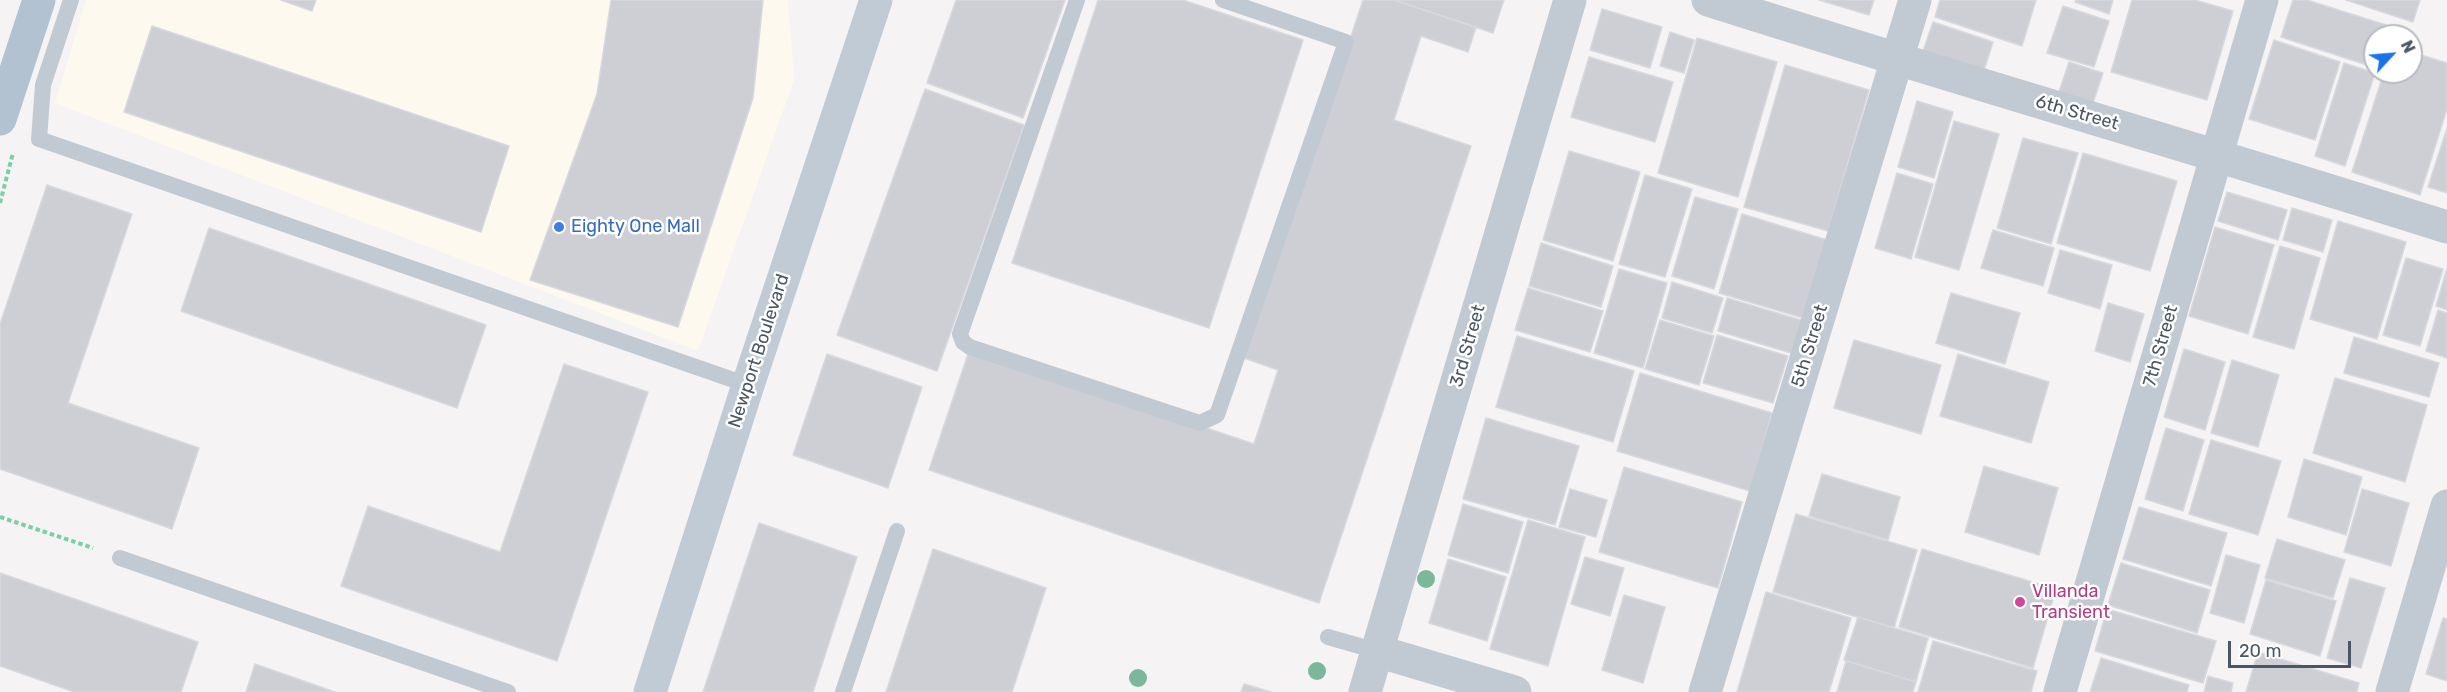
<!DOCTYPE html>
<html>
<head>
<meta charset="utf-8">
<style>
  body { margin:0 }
  #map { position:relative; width:2447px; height:692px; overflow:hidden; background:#f5f3f3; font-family:Rubik,sans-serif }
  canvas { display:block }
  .north { position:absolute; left:2363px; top:24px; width:60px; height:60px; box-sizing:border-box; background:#fff; border:2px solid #b7bbc0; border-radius:50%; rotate:64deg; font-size:16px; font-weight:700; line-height:24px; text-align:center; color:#4a5661 }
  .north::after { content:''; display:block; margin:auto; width:21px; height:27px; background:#1a73e8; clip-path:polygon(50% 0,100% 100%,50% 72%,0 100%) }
  .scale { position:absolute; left:2228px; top:641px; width:123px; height:27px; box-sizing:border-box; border:3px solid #4a5661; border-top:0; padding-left:8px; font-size:18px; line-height:21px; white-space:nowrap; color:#4a5661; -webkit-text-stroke:4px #fff; paint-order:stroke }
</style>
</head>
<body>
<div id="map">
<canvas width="2447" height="692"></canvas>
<div class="north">N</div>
<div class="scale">20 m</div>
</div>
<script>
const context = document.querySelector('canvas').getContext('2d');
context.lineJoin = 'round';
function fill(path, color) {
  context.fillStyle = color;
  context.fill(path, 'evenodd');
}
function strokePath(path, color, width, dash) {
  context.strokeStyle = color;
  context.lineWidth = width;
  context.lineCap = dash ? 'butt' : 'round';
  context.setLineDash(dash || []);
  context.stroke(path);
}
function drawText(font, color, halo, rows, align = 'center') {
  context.font = font + ' Rubik,sans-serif';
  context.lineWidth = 5;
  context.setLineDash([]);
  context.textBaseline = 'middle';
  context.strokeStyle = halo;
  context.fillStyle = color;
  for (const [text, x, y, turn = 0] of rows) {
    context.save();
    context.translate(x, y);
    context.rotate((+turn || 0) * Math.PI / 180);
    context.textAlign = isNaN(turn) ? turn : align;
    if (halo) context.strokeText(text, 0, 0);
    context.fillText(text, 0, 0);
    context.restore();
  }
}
fill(new Path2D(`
  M86 0H788L794 80 698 351 55 103Z`), '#fdf9ef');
const building = new Path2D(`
  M281 0H316L312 11Z
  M611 0H763L753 98 678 327 530 280 597 94Z
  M956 0H1065L1023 118 927 83Z
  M1098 0H1183L1303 40 1209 328 1012 263Z
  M1363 0H1394L1476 27 1468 52 1421 36 1394 120 1471 146 1319 603 929 470 970 348 1254 444 1278 370 1244 358Z
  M1394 0H1504L1493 33Z
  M1819 0H1874L1869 15Z
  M1940 0H2036L2022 46 1935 17Z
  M2076 0H2113L2109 14 2075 2Z
  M2132 0H2195L2233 11 2207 100 2111 72Z
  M2293 0H2307L2386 25 2382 36H2375V60L2373 67 2281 37Z
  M2346 0H2420L2413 22Z
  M2063 6 2109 21 2094 67 2047 53Z
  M1602 9 1662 27 1650 68 1590 50Z
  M1933 22 1993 42 1983 74 1922 54Z
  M152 26 509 146 481 232 124 112Z
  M1670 32 1694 40 1684 73 1660 66Z
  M1697 38 1777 62 1738 197 1658 173Z
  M2274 40 2340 62 2315 140 2249 119Z
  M2411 52 2447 63V109L2420 195 2352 172 2384 72H2411Z
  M1589 57 1673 82 1655 142 1571 117Z
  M2069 62 2103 73 2092 106 2058 95Z
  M2344 63 2375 73 2345 166 2315 156Z
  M1785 65 1869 90 1828 231 1744 207Z
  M925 89 1024 125 937 371 837 335Z
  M1917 101 1953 112 1934 178 1898 167Z
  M1954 121 1999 134 1959 270 1915 257Z
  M2447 128V193L2428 187Z
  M2023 138 2078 153 2051 244 1997 228Z
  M1569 151 1640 172 1613 261 1543 240Z
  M2083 153 2177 181 2150 271 2057 243Z
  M1897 173 1933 184 1911 259 1875 248Z
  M1645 175 1692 189 1665 277 1619 264Z
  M47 185 132 214 68 403 199 448 172 529 0 469V324Z
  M2227 192 2287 210 2278 240 2218 221Z
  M1695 197 1738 209 1714 289 1672 276Z
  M2292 208 2332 220 2323 252 2283 240Z
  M1742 214 1827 240 1803 318 1719 293Z
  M2338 221 2406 242 2377 339 2310 319Z
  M2215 227 2274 245 2248 334 2189 316Z
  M209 228 486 325 457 408 181 311Z
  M1993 230 2054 248 2043 286 1981 268Z
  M1541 243 1613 266 1601 307 1529 286Z
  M2280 246 2320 258 2294 349 2253 337Z
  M2060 250 2112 265 2100 309 2048 293Z
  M2406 258 2443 269 2420 346 2383 335Z
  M2447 268V310L2436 306Z
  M1619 269 1667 283 1643 368 1594 353Z
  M1672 282 1723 298 1712 333 1662 318Z
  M1528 288 1603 311 1590 352 1515 330Z
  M1951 293 2020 313 2005 364 1936 343Z
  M1727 298 1804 321 1794 354 1718 331Z
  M2108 303 2144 314 2130 362 2095 351Z
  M2438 310 2447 313V358L2426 351Z
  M1660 320 1714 336 1699 385 1645 369Z
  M1717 335 1788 356 1773 403 1703 383Z
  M1517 336 1634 371 1613 442 1496 407Z
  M2354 337 2439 363 2429 397 2344 373Z
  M1854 340 1941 365 1921 434 1834 408Z
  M2184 349 2225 362 2205 430 2164 417Z
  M827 354 922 387 888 488 793 455Z
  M1958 354 2049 382 2031 443 1940 416Z
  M2232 360 2279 375 2258 447 2211 433Z
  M564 364 648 392 557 661 341 586 368 506 500 552Z
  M1640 373 1772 413 1750 491 1617 451Z
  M2335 378 2427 405 2405 482 2313 453Z
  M1486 418 1579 446 1555 525 1463 499Z
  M2166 428 2204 440 2183 511 2145 499Z
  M2211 440 2281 461 2258 535 2189 514Z
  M2304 459 2362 477 2346 535 2288 517Z
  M1984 466 2058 488 2039 555 1965 532Z
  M1624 467 1742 502 1718 588 1599 552Z
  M1822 474 1900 497 1888 540 1809 516Z
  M1570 489 1607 500 1596 537 1559 527Z
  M2362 489 2409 503 2391 566 2344 552Z
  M1463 504 1523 522 1508 573 1448 555Z
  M2139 507 2227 533 2211 586 2123 559Z
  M1796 514 1917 550 1894 628 1773 592Z
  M1528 520 1585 537 1548 666 1490 649Z
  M759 523 857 557 813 692H703Z
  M2277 539 2345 560 2333 598 2265 578Z
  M933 549 1046 588 1012 692H886Z
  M1922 549 2056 589 2033 668 1899 627Z
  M2226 555 2260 565 2244 623 2210 613Z
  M1585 557 1624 568 1610 616 1571 604Z
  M1448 559 1506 577 1487 641 1429 623Z
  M2121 563 2210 590 2197 633 2108 605Z
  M0 573 198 642 181 692H74L0 666Z
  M2350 578 2385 588 2361 668 2327 658Z
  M2266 580 2336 601 2320 656 2250 634Z
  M1766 592 1851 618 1829 692H1737Z
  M1624 595 1665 607 1643 683 1602 670Z
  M2107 609 2216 641 2203 683 2095 651Z
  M1858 617 1928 638 1916 682 1844 660Z
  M2443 618 2447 619V681L2426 674Z
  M1933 641 2037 671 2031 692H1918Z
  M2258 652 2359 683 2357 692H2246Z
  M2101 658 2189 685 2187 692H2090Z
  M1846 661 1916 682 1913 692H1837Z
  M255 664 335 692H246Z
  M2208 676 2233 683 2231 692H2204Z
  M1244 684 1271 692H1241Z`);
fill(building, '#cdcfd5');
strokePath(building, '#d7d9de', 1.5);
strokePath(new Path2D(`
  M0 203 13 153
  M0 517 93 548`), '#7ad0a6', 4, [4.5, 3]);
strokePath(new Path2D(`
  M71 0 43 85 39 139 748 385
  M1077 0 960 334 963 342 970 347 1200 423 1217 415 1346 42 1223 0
  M120 558 508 692
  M1328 637 1377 651
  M843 692 897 531`), '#c1cad2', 16);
strokePath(new Path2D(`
  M1708 0C1953 78 2201 149 2447 227
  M1377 651 1515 692
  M1365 692 1570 0
  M1705 692 1915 0
  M2060 692 2262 0
  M2392 692 2447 506`), '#c1cad2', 33);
strokePath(new Path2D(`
  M650 692 748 385 876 0`), '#c1cbd6', 33);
strokePath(new Path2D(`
  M0 119 39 0`), '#b3c2d1', 33);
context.fillStyle = '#7bb799';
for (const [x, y] of [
  [1426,579],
  [1317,671],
  [1138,678]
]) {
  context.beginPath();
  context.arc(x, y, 9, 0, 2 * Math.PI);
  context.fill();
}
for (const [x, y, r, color] of [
  [559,227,6,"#3f7fe0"],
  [2020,602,6,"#d1479c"]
]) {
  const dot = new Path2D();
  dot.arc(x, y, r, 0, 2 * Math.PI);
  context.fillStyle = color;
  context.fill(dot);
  strokePath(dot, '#fff', 2);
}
drawText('18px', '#4a5661', '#fff', [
  ["6th Street",2077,113,16],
  ["3rd Street",1468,346,-74],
  ["5th Street",1810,346,-73],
  ["7th Street",2161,346,-74],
  ["Newport Boulevard",759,351,-72]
]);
drawText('18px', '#366cbe', '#fff', [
  ["Eighty One Mall",571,227]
], 'left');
drawText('18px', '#b23c85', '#fff', [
  ["Villanda",2032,592],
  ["Transient",2032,613]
], 'left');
</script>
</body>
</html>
